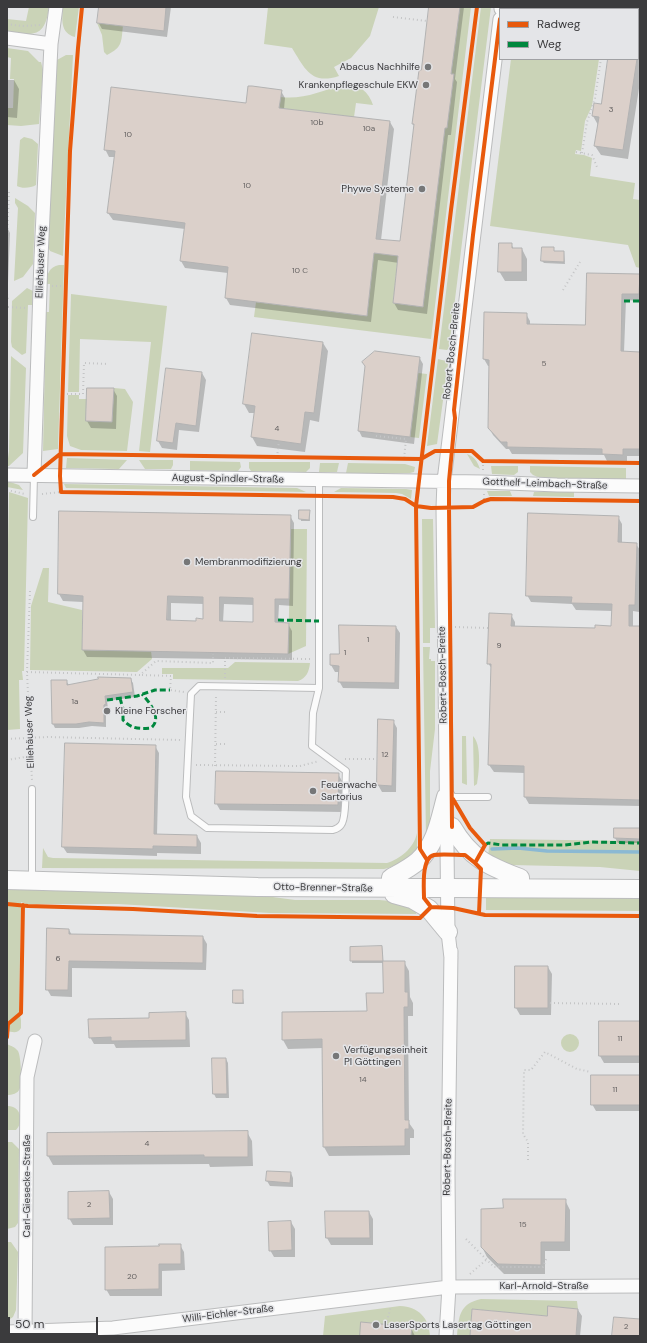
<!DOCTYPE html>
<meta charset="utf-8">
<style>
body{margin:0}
#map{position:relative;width:647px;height:1343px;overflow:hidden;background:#e5e6e7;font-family:"DM Sans",sans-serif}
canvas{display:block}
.frame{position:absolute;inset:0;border:8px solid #3b3b3d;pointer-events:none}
.legend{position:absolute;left:499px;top:8px;width:140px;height:52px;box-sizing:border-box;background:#e4e5e8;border:1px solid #a0a1a4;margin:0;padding:5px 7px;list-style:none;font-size:12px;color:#3b3b3d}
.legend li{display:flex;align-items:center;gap:8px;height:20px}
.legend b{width:20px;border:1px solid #a0a1a4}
.scale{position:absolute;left:8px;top:1317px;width:90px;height:18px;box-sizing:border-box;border:2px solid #3b3b3d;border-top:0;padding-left:5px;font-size:12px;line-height:14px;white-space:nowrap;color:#3b3b3d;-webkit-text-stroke:3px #e4e5e8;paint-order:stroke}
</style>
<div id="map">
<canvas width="647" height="1343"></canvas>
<div class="frame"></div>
<ul class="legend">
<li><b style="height:5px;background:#e8590c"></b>Radweg</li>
<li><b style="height:5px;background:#00873e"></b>Weg</li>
</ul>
<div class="scale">50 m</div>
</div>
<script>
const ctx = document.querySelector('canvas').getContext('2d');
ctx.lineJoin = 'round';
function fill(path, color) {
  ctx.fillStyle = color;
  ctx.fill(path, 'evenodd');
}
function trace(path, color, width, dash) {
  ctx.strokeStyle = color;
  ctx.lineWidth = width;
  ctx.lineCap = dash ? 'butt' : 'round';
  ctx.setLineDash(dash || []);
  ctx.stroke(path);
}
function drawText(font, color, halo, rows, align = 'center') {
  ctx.font = font + ' "DM Sans",sans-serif';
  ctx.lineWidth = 3;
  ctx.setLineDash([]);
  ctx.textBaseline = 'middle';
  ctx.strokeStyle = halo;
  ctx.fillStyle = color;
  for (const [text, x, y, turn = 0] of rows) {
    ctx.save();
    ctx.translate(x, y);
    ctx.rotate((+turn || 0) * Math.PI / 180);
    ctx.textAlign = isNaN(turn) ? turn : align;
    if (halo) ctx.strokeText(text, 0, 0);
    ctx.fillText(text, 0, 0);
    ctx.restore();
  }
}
const green = new Path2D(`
 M29 7H49C45 38 34 35 7 33V19L26 21Z
 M63 7H79L75 37C60 33 62 19 63 7Z
 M268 7H379L370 36 351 58 334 67 339 76C311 85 305 69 292 48L264 44Z
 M460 7H471L431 339 254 317 256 302 367 316 374 253 398 256 393 303 423 307 445 128H447L454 74H451Z
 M481 7H491L449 348 447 350 439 349Z
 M518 7H607V9H518Z
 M97 23 123 26C121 42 123 47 107 55L104 52 102 35Z
 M7 48 28 51 39 62H41L43 70 39 124 21 126 7 125V108H13L14 79H10L11 58 7 57Z
 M66 55H73L63 256 50 251 47 245 55 76 57 60Z
 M511 59H599L592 106 585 121 581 151 576 150 575 154 584 155 592 158 590 176 635 183 633 199 640 200V268L636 267 628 245 490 226Z
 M343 84C357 83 369 91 373 105L356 103 354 117 279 108 281 97C302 100 323 91 343 84Z
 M24 137 32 139 38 144 36 185C31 188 22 189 17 186L20 140Z
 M15 198 28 206 35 213 33 264 23 277 14 281 18 208 15 203Z
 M59 265H64L58 449 43 451 46 312H49L50 284H46C47 274 49 267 59 265Z
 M27 288 33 291 32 305H28L26 353 22 355 12 347 11 342 12 301Z
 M71 294 167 306 150 452 139 451 151 342 80 339 79 392H68Z
 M11 356 26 368 23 453 9 466H7L9 451Z
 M438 359 446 361 448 364 437 444 427 446Z
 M418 373 427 374 419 438 410 437Z
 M114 388 125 389 133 402 127 451 81 450 70 446 67 436 68 395H79V399H87L86 421 112 422Z
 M467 454C475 457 477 461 480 469L474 466Z
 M67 458 127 460 119 469 66 468Z
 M139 460H173V465L171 469H145Z
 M190 461 240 462 241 467 238 471 190 470Z
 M249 462H310V468L306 472 251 471 249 468Z
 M320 463H339L337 472H319Z
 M348 463 405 464 415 467 414 472 410 473H346Z
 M491 466H518V472L514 475 492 474Z
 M530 466 626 468V480L540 478 533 475 530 472Z
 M7 481 19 485 23 490 7 487Z
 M64 484 297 488 306 492 66 488Z
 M341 488 406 489 412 490 411 499 402 494 396 493 334 492Z
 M487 491H510L512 496H489Z
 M9 492 28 498 24 671H22L23 680H19L20 729 7 730V599Z
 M534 492H574V497L533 496Z
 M422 519H433L435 628H430V643H423Z
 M291 529H307L306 646 288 654Z
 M43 568H49L48 602 82 610V650L151 651 152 659 137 672 30 670 31 606Z
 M423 647H430L429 659H431V661H435V729L430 771V824L426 837Z
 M235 662 310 663C309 671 307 678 298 681L173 679V674H162V668H228Z
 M462 736H466L467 785 462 783Z
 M473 736C482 745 479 772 477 784L474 786Z
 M417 833V848C408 858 398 866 384 869L42 868 43 848 48 857 53 858 387 863C400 859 414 848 417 833Z
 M490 839 640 841V871L600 867 512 865 488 856Z
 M7 885 258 895 295 900H379L391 901 418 910 416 914 270 913 118 904H26L21 902 19 1010 21 1020V1028C18 1034 12 1032 7 1031Z
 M486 896H640V911L486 910Z
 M561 1043a9 9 0 1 1 18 0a9 9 0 1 1-18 0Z
 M7 1044C11 1046 15 1047 18 1051 21 1056 22 1082 20 1088 18 1094 12 1095 7 1095Z
 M7 1106C20 1105 25 1121 16 1130H7Z
 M7 1142H12L19 1149 18 1223 15 1227 7 1229Z
 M7 1242H11L18 1252 16 1310 13 1317 7 1321Z
 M481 1299 577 1301 578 1309 548 1306 547 1316 472 1309 470 1336H457C459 1316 459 1304 481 1299Z
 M400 1306C419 1307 429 1318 430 1336H323L325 1316Z`);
const shadow = new Path2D(`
 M100 7H171L167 37 102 29 98 22Z
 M430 7H464L455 79 457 82 451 135H448L427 314 398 310 394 303 399 263 378 260 371 322 230 305 226 298 228 273 185 268 181 261 185 229 113 220 108 213 115 157H109L105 149 247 104 281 91 285 98 284 109 390 122 394 129 381 240 401 242 415 127 413 124 420 71H422Z
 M618 7H640V82L628 159 601 155 595 146 598 125 593 116 602 105 609 59H638V9H617Z
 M7 80H14L19 89 17 118 7 117Z
 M7 227 10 233 8 283H7Z
 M511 244 514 249H522L527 259V281H505L499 271Z
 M553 248 554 252H564L565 264 544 263 542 261Z
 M639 275 640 301 626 300 624 352 640 353V456H627V462L607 461 604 455 512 454 509 449H506L493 435 489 427 490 366H488L484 359 526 314 530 321V325L586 326Z
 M323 343 328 351 319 422 310 420 305 452 257 446 252 437 255 413H249L244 404Z
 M419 357 423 364 414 444 362 437 359 431Z
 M202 373 206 380 199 432 179 430 177 450 162 448 158 441Z
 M113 389 117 396 116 429 91 428 87 421Z
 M300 511H309L310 521H301Z
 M60 512 290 516 294 523 293 606 279 605 278 623 288 624 292 631V660L87 657 83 650V602L63 601 59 594ZM171 603 204 604V620L197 622 171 621ZM224 604 254 605V623L223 622Z
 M618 517 622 524V543L636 544 640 550 639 612 633 611V627H640V806L529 804 525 797V773L494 772 489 765 492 669 488 663 511 615 515 622V627L596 629 612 627 613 611 576 610 572 604 531 602 527 595Z
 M396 627 400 633 399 689 343 688 339 681V672H335L331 665V655H340Z
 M130 679 133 683 135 697 107 701 108 709H106V727L92 726 79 728H55L53 724 66 681 69 685Z
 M393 721 397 728 396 792H382L378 785Z
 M155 746 159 753 157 835 197 836 201 843V854L157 853V856L67 853 63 847Z
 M338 774 342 781V812L220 810 216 803Z
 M615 829H640V843H618L615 838Z
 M69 930 72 935 203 937 207 944 206 970 72 968V997L51 996 47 989Z
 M382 947 383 962H404L409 971 410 997 413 1003V1016H408L409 1123 414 1130V1138H410V1155L329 1156 324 1147 323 1048 288 1049 283 1040 368 1012 384 994V963H352L351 948Z
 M548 967 552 974 551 1015H520L516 1008Z
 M242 991 244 1004H235L234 1002Z
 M185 1013 189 1020 190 1047 116 1048 114 1044H94L90 1037 150 1019Z
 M640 1022V1063H604L600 1056Z
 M226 1059 228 1063 229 1098H216L214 1094Z
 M640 1076V1111H596L592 1104Z
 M247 1132 252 1141 253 1166 210 1167 209 1164 53 1165 48 1156Z
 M291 1173 293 1178V1187L270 1186 267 1181Z
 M109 1192 113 1199V1225H73L69 1218Z
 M565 1200 570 1210V1251H545V1274H504L487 1257 482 1247 504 1209Z
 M369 1212 373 1219V1245H331L327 1238Z
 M291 1222 295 1229V1257H274L270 1250Z
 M180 1245 184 1252 185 1270 162 1271V1296H110L106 1289Z
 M578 1310 582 1316 580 1336H471Z
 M411 1328 415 1336H361Z`);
const stream = new Path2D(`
 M492 849 518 848 547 851 640 852`);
const building = new Path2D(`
 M99 7H166L164 31 97 23Z
 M429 7H460L451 74H454L447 128H445L423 307 393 303 398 256 374 253 367 316 225 298 228 267 180 261 185 223 107 213 115 151 104 150 111 87 246 103 248 86H252L282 90 279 108 390 121 376 239 400 241 414 124H412L419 70H421Z
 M608 59H637L623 150 594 146 599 117 592 116 594 103 601 104Z
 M499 243H512V248H522V272H498Z
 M542 247H554V251H564V262L541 261Z
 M587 273 640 274 639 294H622L621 351 640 352V449H623V455L602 454V449L507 447V442H501L488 428 489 360 483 359 484 312 527 313V324L585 325Z
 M252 333 323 342 314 413 305 412 301 444 251 437 255 406 243 404Z
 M375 351 420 357 410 437 358 431 365 366 362 362Z
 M166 368 202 372 196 426 176 423 173 443 157 441Z
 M87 388H114L112 422 86 421Z
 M299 510H310L309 520 299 519Z
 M59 511 291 515 289 599H275V622L289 623 288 654 82 650 83 596 58 594ZM168 596 203 597V619L196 618V621L167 620ZM220 597 253 598V622L220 621Z
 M528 513 619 516 618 542 637 543 635 605H629V626H640V800L524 797V766L488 765 491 664H487L489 613 512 614 511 626 595 628V625L611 626 612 604 571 603 572 597 526 596Z
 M339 625 396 626 395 683 338 682 339 666 330 665V654H339Z
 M98 677 131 678 133 692 105 696 106 704 104 705V723L89 722 76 724H52L51 680H67V685L98 679Z
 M378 719 394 720 392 786 377 785Z
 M65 743 156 745 154 834 197 835V847L153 846V849L62 847Z
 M216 771 339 773 338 805 215 804Z
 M614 828H640V839L614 838Z
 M47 928 69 929V934L203 936V963L69 961 68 990H46Z
 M382 946 383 961H350V947Z
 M383 961H405V992H408V1007H404L405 1120H409V1129H405V1146L323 1147 322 1039 282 1040V1012L367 1011 366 993H383Z
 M515 966H548V1008H515Z
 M233 990H243V1003H233Z
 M186 1012V1040L111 1041V1037L89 1038 88 1019 149 1018V1013Z
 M599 1021H640V1056H599Z
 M212 1058H226L227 1094H213Z
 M591 1075H640V1105H591Z
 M248 1131V1157H204V1155L47 1156V1133Z
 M267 1171 291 1172 290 1183 266 1181Z
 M109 1191 110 1218 68 1219V1192Z
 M503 1199H566L565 1242H541V1265L498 1264 481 1247V1209L503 1208Z
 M325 1211H369L370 1238H326Z
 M291 1221 292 1250 269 1251 268 1222Z
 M159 1244H181V1264H159V1289L105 1290V1247L159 1246Z
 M548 1306 578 1309 576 1336H470L472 1309 547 1316Z
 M614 1317 640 1319V1336H612Z
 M361 1322 412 1327 411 1336H360Z`);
const path = new Path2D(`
 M609 9V7
 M393 17 427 21
 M7 24 22 26 41 25
 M576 152 592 155 597 167
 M582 153 587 122 595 98 601 59
 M7 241 9 191
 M52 286H67
 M563 290 580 262
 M7 294 8 299
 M8 307 27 308
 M63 394H83L84 363 108 364
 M376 436 406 439 404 459
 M277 457 279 441
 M483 461V470
 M7 490 25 494
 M42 494 61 492
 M484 494V501
 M30 591 27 672 32 781
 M455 627 488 628
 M27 672 140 675 156 661 213 663V654
 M142 675 171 676 170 690 184 692
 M225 678V658L311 659
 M216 712H228
 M7 739 47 737 181 740
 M216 744H227
 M345 759H377
 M7 760 31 756
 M196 765 300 766 319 761
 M215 766 216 695
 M550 1003 621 1004
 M528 1160V1142L523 1134 524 1070H531L545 1052 577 1069 591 1072
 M466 1239 494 1267H543L547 1257
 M470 1274 486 1260
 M386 1325 391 1306`);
const lane = new Path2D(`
 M33 517 34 475
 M319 688 199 686 191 694 186 797 191 816 207 828 333 830C336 829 339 828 341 825 347 818 345 782 346 771L312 746 313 713 319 688V480
 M32 789V874
 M448 797H488`);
const street = new Path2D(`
 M501 9V7
 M7 38 51 44
 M7 475 483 482 557 485 640 486
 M34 475 41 258 51 44 56 7
 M451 958 448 932 443 508 444 481 500 19
 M7 1332 113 1328 449 1287 640 1286
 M25 1332 27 1077 35 1041
 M446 1336 449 1287 448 1175 451 951`);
const secondary = new Path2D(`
 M452 827C470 858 488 866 520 878
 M391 878C400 873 410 868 418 861 436 845 440 819 446 797
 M7 880 258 887 640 889
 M394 894 412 899 429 909 448 932`);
const quiet = new Path2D(`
 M624 301H640
 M278 620 319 621
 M120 698 123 709V720C132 729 139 729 151 728 163 718 149 702 142 694
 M107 700 137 696 155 690H170
 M485 845 488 843 502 845H565L592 842 640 843`);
const cycleway = new Path2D(`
 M82 7 78 48 70 151 60 476 61 492 393 497 405 499 416 506 431 508 473 507 484 501 491 499 640 501
 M34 475 60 454 421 459 435 451H472L483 461 640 463
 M453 799 470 828 485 845 475 863 481 869 479 913
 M452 827 449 508V481L455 418 454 410 473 235 500 19
 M427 860 420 849 416 506 451 210 477 7
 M7 904 28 906 133 909 257 916 420 918 431 907 453 908 485 915 640 916
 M431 907 424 898C424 888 421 858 434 855 442 854 456 855 465 855L475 863
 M7 1037 8 1024 21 1013 23 905`);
const markers = [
 [428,67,4,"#767778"],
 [426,85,4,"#767778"],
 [422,189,4,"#767778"],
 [187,562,4,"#767778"],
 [107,711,4,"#767778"],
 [313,791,4,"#767778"],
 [336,1056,4,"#767778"],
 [376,1325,4,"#767778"]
];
const numberNames = [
 ["3",611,110],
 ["10b",317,123],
 ["10a",369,129],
 ["10",128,135],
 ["10",247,186],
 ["10 C",300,271],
 ["5",544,364],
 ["4",277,429],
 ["1",368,640],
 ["9",499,646],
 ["1",345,653],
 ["1a",75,702],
 ["12",385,755],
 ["6",58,959],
 ["11",620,1039],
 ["14",363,1080],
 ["11",615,1090],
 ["4",147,1144],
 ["2",89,1205],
 ["15",523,1225],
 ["20",132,1277],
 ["2",626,1327]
];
const poiNames = [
 ["Abacus Nachhilfe",420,67,"right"],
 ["Krankenpflegeschule EKW",418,85,"right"],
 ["Phywe Systeme",414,189,"right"],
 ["Membranmodifizierung",195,562],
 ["Kleine Forscher",115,711],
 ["Feuerwache",321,785],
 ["Sartorius",321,797],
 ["Verfügungseinheit",344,1050],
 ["PI Göttingen",344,1062],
 ["LaserSports Lasertag Göttingen",384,1325]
];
const streetNames = [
 ["Elliehäuser Weg",41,262,-88],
 ["Robert-Bosch-Breite",452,351,-84],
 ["August-Spindler-Straße",228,479,1],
 ["Gotthelf-Leimbach-Straße",545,484,2],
 ["Robert-Bosch-Breite",443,675,-91],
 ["Elliehäuser Weg",30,732,-92],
 ["Otto-Brenner-Straße",323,888,1],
 ["Robert-Bosch-Breite",448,1147,-89],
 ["Carl-Giesecke-Straße",27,1186,-90],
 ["Karl-Arnold-Straße",544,1286],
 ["Willi-Eichler-Straße",228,1314,-7]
];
fill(green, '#cad3b7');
fill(shadow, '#0003');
trace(stream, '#8bb9d3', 3.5);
fill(building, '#dbd0ca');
trace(building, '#b2b2b2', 1);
trace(lane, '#bbbcbd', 8);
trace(street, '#bbbcbd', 15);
trace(secondary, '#bbbcbd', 20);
trace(path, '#c4c5c6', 2, [1, 3]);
trace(lane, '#fbfbfb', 6);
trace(street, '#fbfbfb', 13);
trace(secondary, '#fbfbfb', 18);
trace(quiet, '#00873e', 3, [6, 3]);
trace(cycleway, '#e8590c', 4);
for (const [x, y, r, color] of markers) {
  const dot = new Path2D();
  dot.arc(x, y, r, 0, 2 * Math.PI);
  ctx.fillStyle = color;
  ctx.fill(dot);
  trace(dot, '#e4e5e8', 1.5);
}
drawText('8px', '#636060', null, numberNames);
drawText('10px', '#3b3b3d', '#e4e5e8', poiNames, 'left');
drawText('10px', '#3b3b3d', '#e4e5e8', streetNames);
</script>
